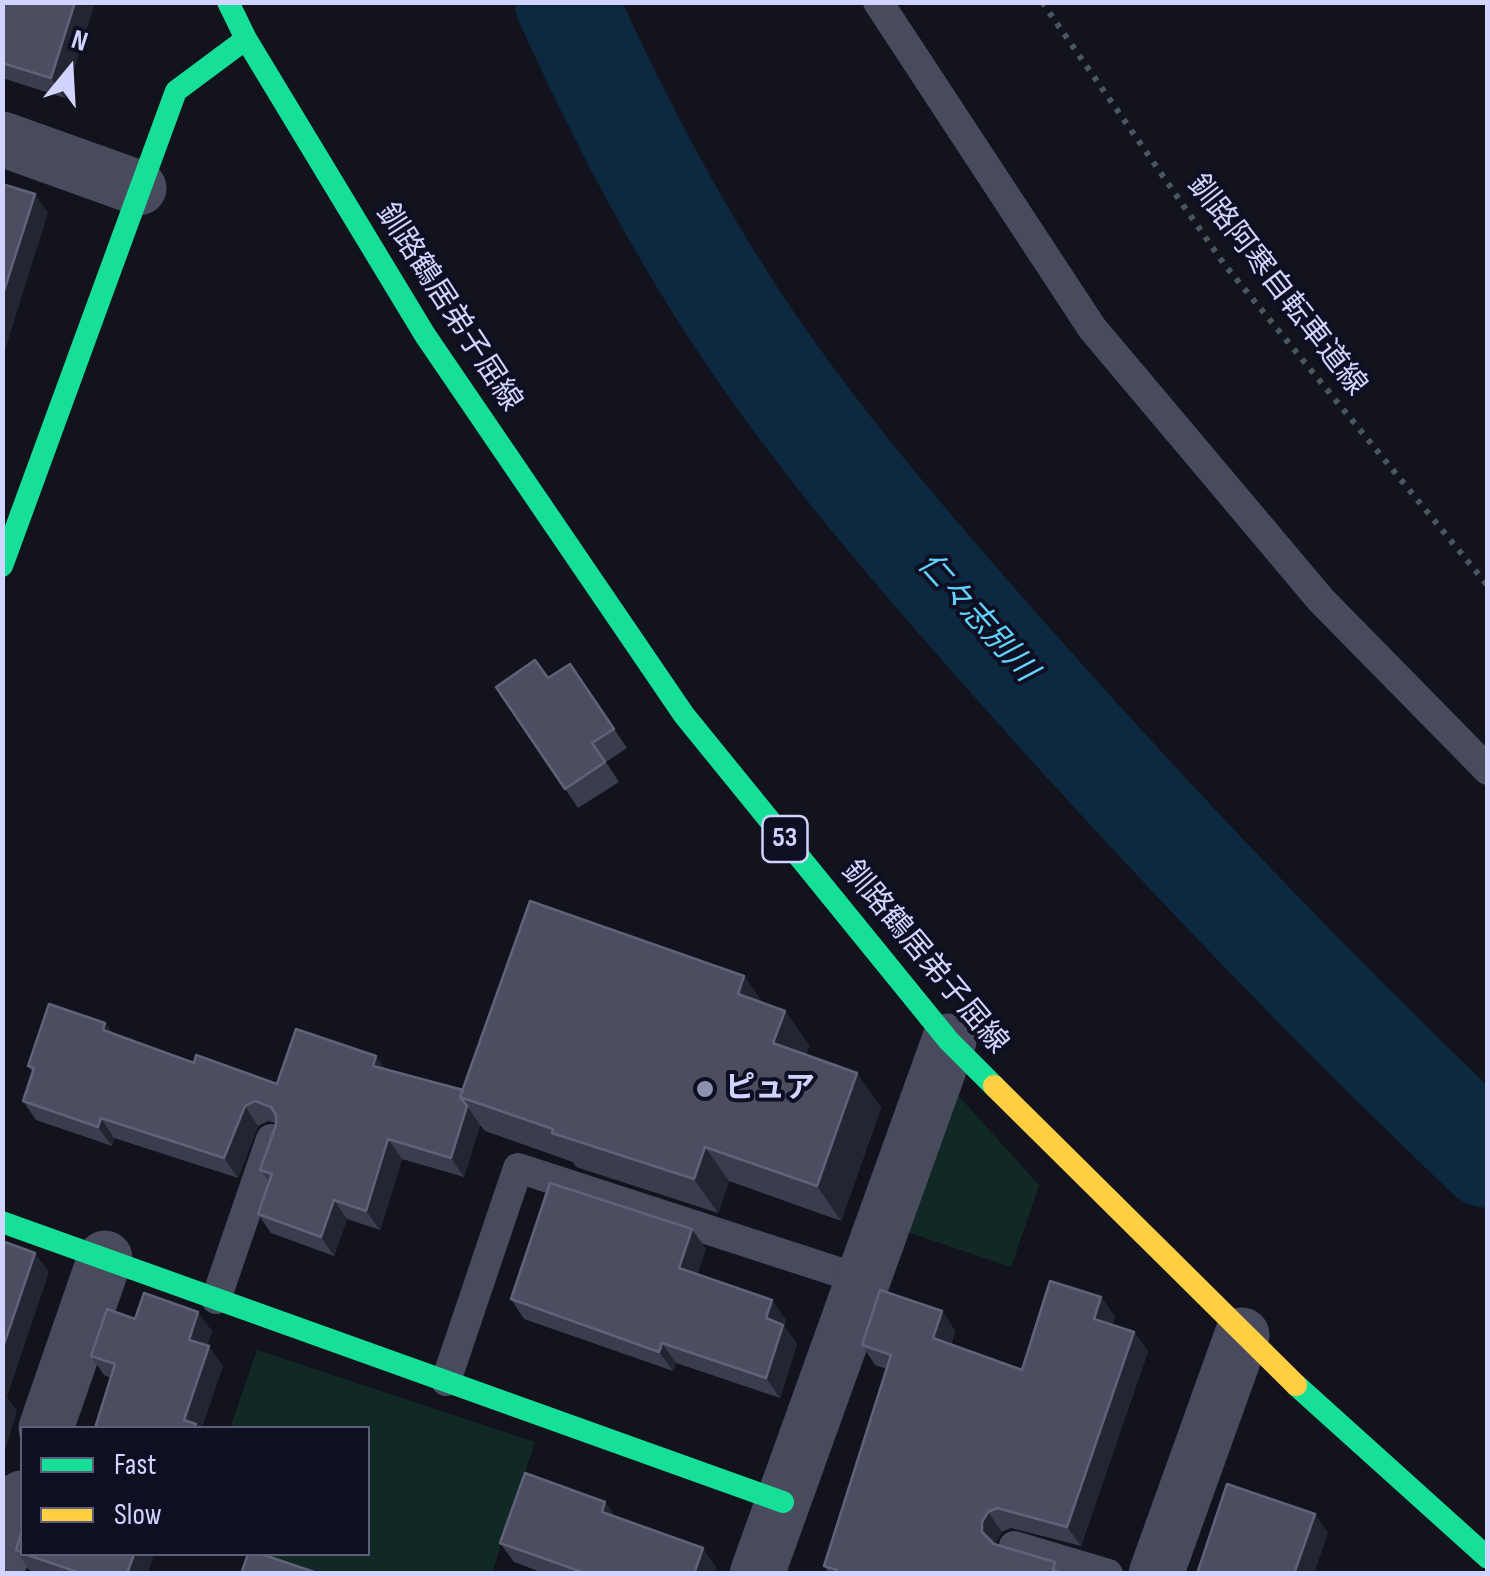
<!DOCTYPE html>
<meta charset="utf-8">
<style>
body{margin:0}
#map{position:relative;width:1490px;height:1576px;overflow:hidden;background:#12131d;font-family:"Sofia Sans Condensed",sans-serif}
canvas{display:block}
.frame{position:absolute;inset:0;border:5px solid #d0d4fe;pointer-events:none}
.legend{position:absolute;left:20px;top:1426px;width:350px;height:130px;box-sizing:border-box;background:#0e0f22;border:2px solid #5c5e7a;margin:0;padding:12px 18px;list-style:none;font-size:30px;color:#d0d4fe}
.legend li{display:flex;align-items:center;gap:20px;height:50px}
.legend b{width:50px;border:2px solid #5c5e7a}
.north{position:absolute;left:20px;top:20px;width:100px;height:100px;-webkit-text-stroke:8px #0e0f22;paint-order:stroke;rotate:18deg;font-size:28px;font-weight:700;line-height:40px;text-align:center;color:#d0d4fe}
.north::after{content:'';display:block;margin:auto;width:35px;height:45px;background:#d0d4fe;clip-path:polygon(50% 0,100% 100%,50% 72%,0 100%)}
</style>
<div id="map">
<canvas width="1490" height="1576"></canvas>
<div class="frame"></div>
<ul class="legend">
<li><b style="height:12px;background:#16e098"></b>Fast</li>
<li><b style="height:12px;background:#ffcf43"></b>Slow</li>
</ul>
<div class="north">N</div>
</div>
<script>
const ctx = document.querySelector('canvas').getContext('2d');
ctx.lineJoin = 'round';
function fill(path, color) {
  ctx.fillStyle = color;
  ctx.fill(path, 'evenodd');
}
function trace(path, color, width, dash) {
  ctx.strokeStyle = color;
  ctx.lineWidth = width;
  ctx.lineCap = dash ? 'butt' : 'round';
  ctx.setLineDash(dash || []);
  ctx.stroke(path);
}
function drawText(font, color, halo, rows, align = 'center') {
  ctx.font = font + ' "Sofia Sans Condensed","Noto Sans JP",sans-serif';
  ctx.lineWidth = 8;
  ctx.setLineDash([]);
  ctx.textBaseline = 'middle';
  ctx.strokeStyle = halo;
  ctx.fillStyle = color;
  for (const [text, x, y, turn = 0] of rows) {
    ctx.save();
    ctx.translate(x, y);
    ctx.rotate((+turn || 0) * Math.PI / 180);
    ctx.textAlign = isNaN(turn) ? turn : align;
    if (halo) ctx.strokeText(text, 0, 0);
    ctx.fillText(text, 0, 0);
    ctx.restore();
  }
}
const green = new Path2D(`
 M955 1092 1039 1185 1011 1267 907 1232Z
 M257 1350 535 1442 492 1573 309 1574 249 1554H368V1428H230Z`);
const river = new Path2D(`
 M566 2C614 108 667 211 730 308 813 436 916 554 1017 668 1167 837 1324 1001 1488 1157`);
const path = new Path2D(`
 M1042 2 1224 264 1488 586`);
const lane = new Path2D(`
 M878 2 1092 328 1321 600 1488 770
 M216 1299 271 1139
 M446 1381 518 1168 863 1280
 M1014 1546 1108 1574`);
const street = new Path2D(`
 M2 139 139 188
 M46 1428 105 1258
 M2 1556 22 1498
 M757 1574 949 1041
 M1156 1574 1242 1335`);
const fast = new Path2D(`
 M228 2 246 39 425 335 684 715 949 1041 994 1086
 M2 566 176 91 246 39
 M2 1222 783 1502
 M1296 1385 1488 1558`);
const slow = new Path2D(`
 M994 1086 1296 1385`);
const wall = new Path2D(`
 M2 2H95L65 98 2 78Z
 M570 664 627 748 606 762 619 782 578 808 496 687 548 678Z
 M744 976 762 1002 785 1011 809 1045 806 1055 857 1073 881 1108 841 1221 729 1181 718 1213 576 1167 573 1162 485 1131 480 1125 464 1177 402 1159 380 1230 347 1219 334 1256 271 1233 258 1214 269 1182 260 1170 276 1123 268 1121 258 1126 238 1178 114 1138 112 1146 36 1120 23 1101 33 1073 28 1066 105 1023 113 1034 194 1063 277 1084 386 1069 463 1090Z
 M706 1249 697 1274 786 1320 784 1326 797 1344 780 1398 676 1363 673 1371 524 1319 511 1299Z
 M1101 1297 1115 1317 1112 1325 1134 1332 1148 1351 1081 1546 1011 1528 1002 1532 996 1542V1545L1065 1574H829L824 1566 886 1369 875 1365 862 1345 942 1311 955 1331 951 1345 1022 1370Z
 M135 1319 212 1331 207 1346 223 1366 111 1378 104 1375 91 1356Z
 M615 1516 716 1567 714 1574H546L514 1562 500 1543Z
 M22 1530V1554H154L147 1574H40L29 1570 16 1550Z`);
const shadedWall = new Path2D(`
 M75 2H95L65 98 51 78Z
 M35 194 48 213 5 350 2 347V297Z
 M744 976 768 1011 738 994Z
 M785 1011 809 1045 798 1078 773 1043Z
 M105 1023 119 1042 103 1030Z
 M376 1056 390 1075 373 1066Z
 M857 1073 881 1108 841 1221 817 1186Z
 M245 1106 258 1126 238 1178 224 1158Z
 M467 1106 480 1125 464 1177 451 1158Z
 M101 1118 114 1138 112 1146 98 1127Z
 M388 1139 402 1159 380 1230 366 1211Z
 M705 1147 729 1181 718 1213 694 1179Z
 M334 1200 347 1219 334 1256 321 1237Z
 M692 1229 706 1249 693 1287 679 1268Z
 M35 1253 49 1272 7 1397 17 1411 2 1460V1350Z
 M1101 1297 1115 1317 1108 1338 1094 1319Z
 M772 1300 786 1320 784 1326 797 1344 780 1398 766 1378V1318Z
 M942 1311 955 1331 946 1358 933 1338Z
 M198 1312 212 1331 203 1359 189 1340Z
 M1134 1332 1148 1351 1081 1546 1067 1527Z
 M662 1343 676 1363 673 1371 659 1352Z
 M209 1346 223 1366 202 1428H190L184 1420Z
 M605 1502 619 1521 602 1512Z
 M988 1512 1002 1532 996 1542V1551L982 1532V1522Z
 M1315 1514 1328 1533 1314 1574H1294Z
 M703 1548 716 1567 714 1574H694Z
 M134 1554H154L147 1574H127Z`);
const building = new Path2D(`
 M2 2H75L51 78 2 63Z
 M2 184 35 194 2 297Z
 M535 660 548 678 570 664 614 729 592 743 605 762 565 789 496 687Z
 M530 901 744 976 738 994 785 1011 773 1043 857 1073 817 1186 705 1147 694 1179 552 1133 553 1129 460 1097Z
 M49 1004 105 1023 103 1030 194 1063 196 1055 277 1084 296 1029 376 1056 373 1066 463 1090 460 1097 467 1106 451 1158 388 1139 366 1211 334 1200 321 1237 258 1214 272 1174 260 1170 276 1125V1115L271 1107 255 1101 245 1106 224 1158 101 1118 98 1127 23 1101 34 1068 28 1066Z
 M550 1183 692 1229 679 1268 772 1300 766 1318 783 1325 766 1378 662 1343 659 1352 511 1299Z
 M2 1241 35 1253 2 1350Z
 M1050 1281 1101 1297 1094 1319 1134 1332 1067 1527 997 1508 988 1512 982 1522V1532L994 1544 1055 1562 1053 1570 1065 1574H836L837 1570 824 1566 891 1355 862 1345 880 1290 942 1311 933 1338 1022 1370Z
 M144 1293 198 1312 189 1340 209 1346 184 1420 196 1424 194 1428H95L115 1364 91 1356 107 1309 135 1319Z
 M525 1473 605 1502 602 1512 703 1548 694 1574H588L500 1543Z
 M1227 1484 1315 1514 1294 1574H1197Z
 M22 1530V1553L16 1550Z
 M25 1554H134L127 1574H83Z
 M248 1554H261L320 1574H241Z`);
const markers = [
 [705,1089,10,"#8e90af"]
];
const shields = [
 [785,839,45]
];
const shieldNames = [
 ["53",785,839]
];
const streetNames = [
 ["釧路阿寒自転車道線",1276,286,52],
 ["釧路鶴居弟子屈線",448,308,57],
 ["釧路鶴居弟子屈線",924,958,50]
];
const poiNames = [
 ["ピュア",725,1089]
];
const waterNames = [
 ["仁々志別川",976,618,48]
];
fill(green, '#112925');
trace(river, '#0d2940', 102);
trace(path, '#475860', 6, [5, 8]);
trace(lane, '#484b5e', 30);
trace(street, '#484b5e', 55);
trace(fast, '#16e098', 22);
trace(slow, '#ffcf43', 22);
fill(wall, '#3b3c4d');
fill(shadedWall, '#242532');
fill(building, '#4b4d60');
trace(building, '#606279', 2.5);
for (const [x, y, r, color] of markers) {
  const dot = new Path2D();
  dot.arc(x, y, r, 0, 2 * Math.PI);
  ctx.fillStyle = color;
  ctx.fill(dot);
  trace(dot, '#0e0f22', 4);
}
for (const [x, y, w] of shields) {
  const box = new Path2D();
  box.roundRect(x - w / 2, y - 23, w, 46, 8);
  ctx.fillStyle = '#0e0f22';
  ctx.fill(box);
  trace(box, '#d0d4fe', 2.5);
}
drawText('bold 28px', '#d0d4fe', null, shieldNames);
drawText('30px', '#d0d4fe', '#0e0f22', streetNames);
drawText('bold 30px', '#d0d4fe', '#0e0f22', poiNames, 'left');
drawText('italic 32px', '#61d2fb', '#0e0f22', waterNames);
</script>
